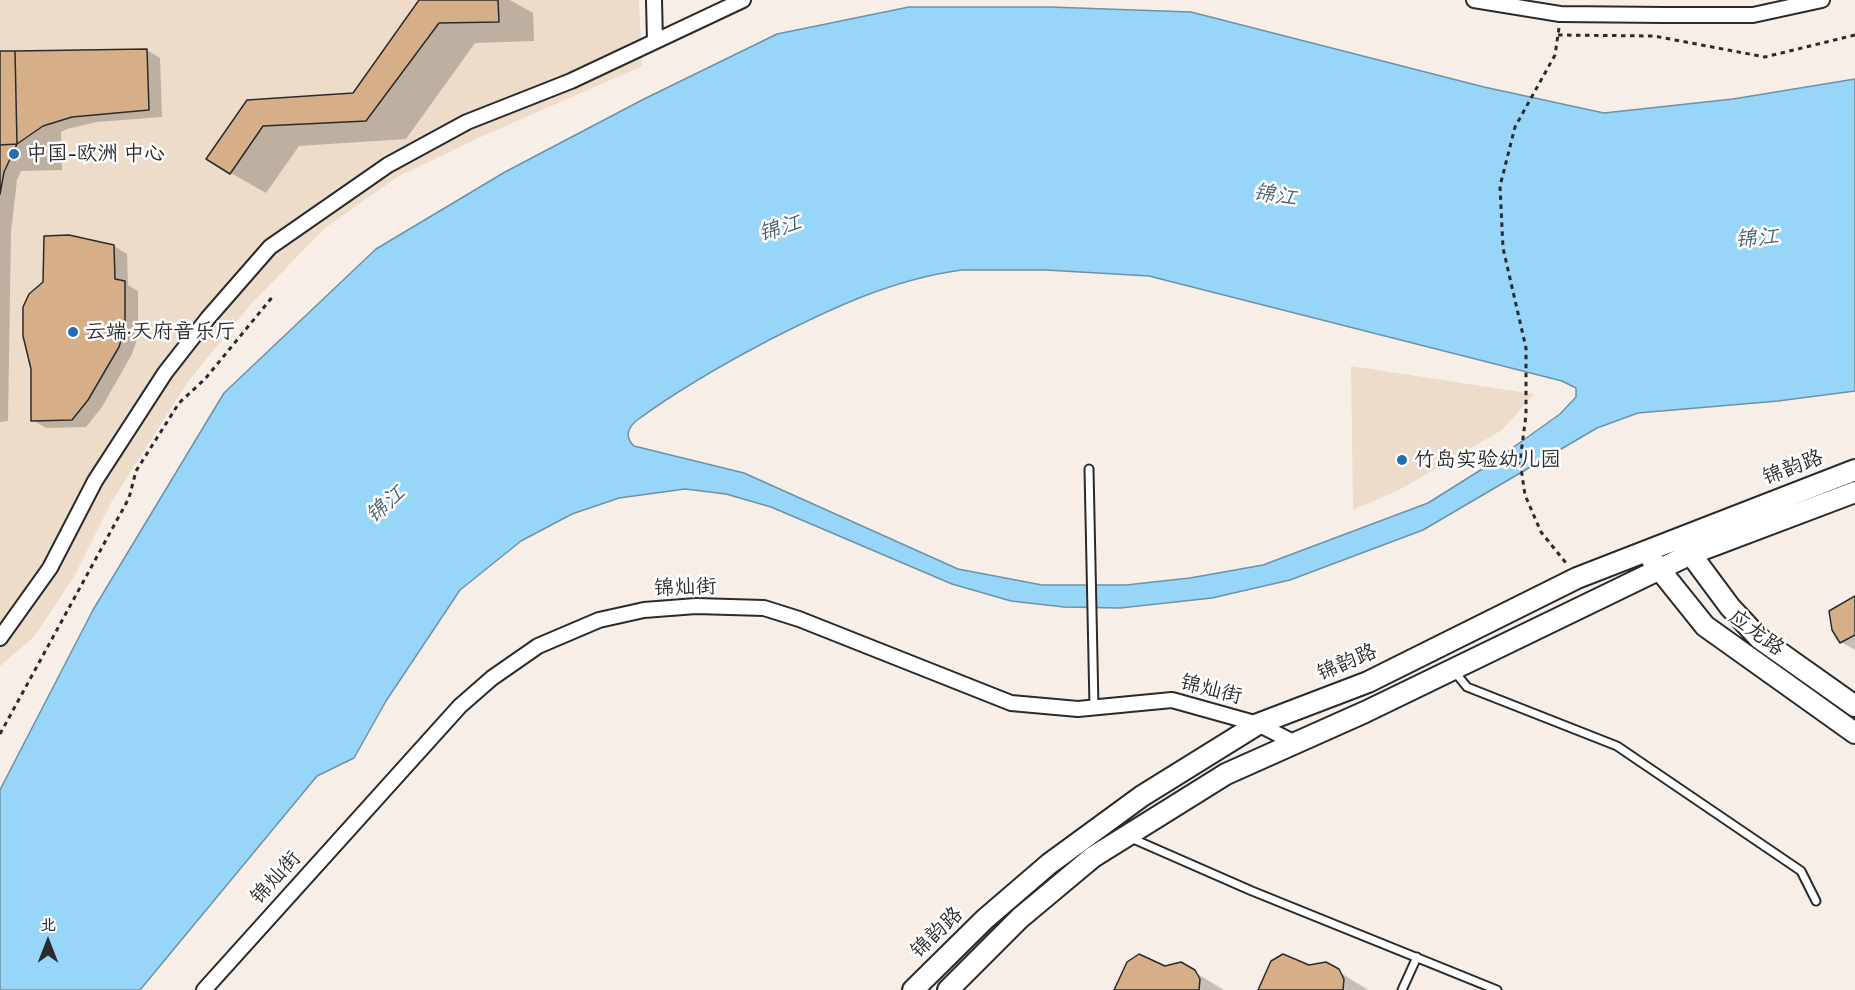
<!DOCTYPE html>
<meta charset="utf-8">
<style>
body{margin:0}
#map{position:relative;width:1855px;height:990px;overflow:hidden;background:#f7efe7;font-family:"Patrick Hand","LXGW WenKai TC",sans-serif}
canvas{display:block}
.north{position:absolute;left:18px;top:912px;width:60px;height:60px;-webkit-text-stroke:4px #fff;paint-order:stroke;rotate:0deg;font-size:16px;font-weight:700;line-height:24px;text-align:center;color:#2b2b2b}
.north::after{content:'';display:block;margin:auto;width:21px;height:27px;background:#2b2b2b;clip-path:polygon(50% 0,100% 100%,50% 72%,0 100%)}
</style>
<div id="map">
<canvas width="1855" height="990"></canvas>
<div class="north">北</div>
</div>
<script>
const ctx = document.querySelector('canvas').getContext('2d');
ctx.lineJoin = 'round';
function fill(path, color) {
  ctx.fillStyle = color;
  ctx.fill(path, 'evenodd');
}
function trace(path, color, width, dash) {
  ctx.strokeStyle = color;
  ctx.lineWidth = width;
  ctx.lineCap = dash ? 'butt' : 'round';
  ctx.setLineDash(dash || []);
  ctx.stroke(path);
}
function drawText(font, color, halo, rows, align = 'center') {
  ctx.font = font + ' "Patrick Hand","LXGW WenKai TC",sans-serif';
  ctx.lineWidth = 5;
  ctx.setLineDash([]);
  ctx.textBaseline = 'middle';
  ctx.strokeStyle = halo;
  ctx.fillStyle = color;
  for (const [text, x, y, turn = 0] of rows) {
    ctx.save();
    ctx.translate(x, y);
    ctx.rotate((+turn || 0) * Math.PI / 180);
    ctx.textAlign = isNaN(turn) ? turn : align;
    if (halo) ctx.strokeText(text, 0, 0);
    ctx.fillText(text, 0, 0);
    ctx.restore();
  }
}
const built = new Path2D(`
 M0 0H639L642 66 483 136 397 177 325 228 251 304 187 383 112 501 75 575 34 637 0 666Z
 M1351 366 1534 394 1502 430 1399 490 1353 510Z`);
const water = new Path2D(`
 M909 7H1050L1191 12 1484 87 1604 113 1733 99 1855 79V391L1778 401 1638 413 1597 428 1423 530 1290 580 1212 598 1120 608 1064 607 1011 601 952 584 771 507 726 494 685 489 619 498 572 514 521 541 460 590 386 701 354 758 317 776 140 990H0V790L93 610 224 393 376 249 505 172 644 99 777 34ZM962 270H1046L1149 276 1562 381 1576 388V397L1560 414 1487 466 1428 503 1263 565 1190 578 1126 585H1042L958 569 744 473 634 446C625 437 627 429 636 421 679 389 725 363 773 338 834 307 894 279 962 270Z`);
const shadow = new Path2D(`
 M423 0H510L533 13 534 41 475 43 406 139 299 146 266 193 231 173 248 101 354 95Z
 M147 50 160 58 162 117 97 122 67 129 61 132 62 170 21 171 17 180 11 232 8 421 0 422V53Z
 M114 246 127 254 128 285 138 291V336L132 354 102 407 86 427 46 428 33 420V369L22 319 30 295Z
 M1855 598V650L1841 642Z
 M1325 963 1368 990H1260L1309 967Z
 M1181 964 1224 990H1116L1165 968Z`);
const building = new Path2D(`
 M419 0H498L499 22 439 23 366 121 263 126 230 174 206 159 247 100 353 93Z
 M147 49 149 110 72 117 43 126 17 144 15 51Z
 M0 51H15L17 144 0 145Z
 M17 144 4 172 0 194V145Z
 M69 235 114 245 115 279 125 281V327L119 347 88 400 72 420 31 421V369L23 336V307L29 294 43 282 44 236Z
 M1855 596V635L1840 643 1832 630 1829 611Z
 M1139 954 1165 966 1181 962 1195 970 1200 979 1199 990H1114L1127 962Z
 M1283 954 1309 965 1326 962 1339 969 1344 979 1343 990H1258L1271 961Z`);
const path = new Path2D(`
 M1559 28 1555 55 1515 127 1500 186 1503 248 1526 348V415L1520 461 1525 495 1541 532 1566 563
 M1558 35 1654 36 1765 57 1855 35
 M0 734 129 498 136 471 179 403 205 379 274 295`);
const lane = new Path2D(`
 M1089 469 1094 707
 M1454 671 1467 687 1617 746 1801 871 1816 901
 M1131 838 1252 891 1497 990
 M1402 990 1417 957`);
const street = new Path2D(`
 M654 0 655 41
 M1474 0 1560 14 1664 15H1753L1822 0
 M0 638 50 568 95 481 165 373 208 318 270 247 388 165 467 122 571 81 743 0
 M204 990 460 706 492 678 538 646 599 620 644 610 696 606 764 608 799 619 1011 703 1078 709 1172 700 1258 724 1295 743`);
const secondary = new Path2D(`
 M1684 545 1730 607 1759 638 1855 706
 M1652 560 1705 626 1855 733
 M913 990 985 919 1049 864 1142 796 1258 724 1368 682 1577 578 1855 470
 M948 990 1020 918 1093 857 1226 774 1365 712 1691 554 1855 492`);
const markers = [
 [14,154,6,"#1f6fb2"],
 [73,332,6,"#1f6fb2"],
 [1402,460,6,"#1f6fb2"]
];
const poiNames = [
 ["中国-欧洲 中心",26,154],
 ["云端·天府音乐厅",85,332],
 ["竹岛实验幼儿园",1414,460]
];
const streetNames = [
 ["锦韵路",1793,468,-21],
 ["锦灿街",685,588,-2],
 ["应龙路",1756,633,36],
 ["锦韵路",1347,663,-23],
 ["锦灿街",1211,690,14],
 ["锦灿街",276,878,-48],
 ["锦韵路",937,933,-44]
];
const waterNames = [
 ["锦江",1275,196,9],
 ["锦江",780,229,-17],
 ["锦江",1757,239,-5],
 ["锦江",386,505,-42]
];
fill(built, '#eddcca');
fill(water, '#97d6f9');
trace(water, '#6c92a7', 1.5);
fill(shadow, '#0003');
fill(building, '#d6ae87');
trace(building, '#2b2b2b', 1.5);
trace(lane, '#2b2b2b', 11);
trace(street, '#2b2b2b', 18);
trace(secondary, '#2b2b2b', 24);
trace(path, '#2b2b2b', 3, [4.5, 4.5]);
trace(lane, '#fff', 7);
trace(street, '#fff', 14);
trace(secondary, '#fff', 20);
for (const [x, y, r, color] of markers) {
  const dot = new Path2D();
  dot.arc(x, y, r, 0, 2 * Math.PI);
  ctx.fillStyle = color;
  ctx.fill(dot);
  trace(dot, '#fff', 2);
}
drawText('21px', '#2b2b2b', '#fff', poiNames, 'left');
drawText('21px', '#2b2b2b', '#fff', streetNames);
drawText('italic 22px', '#4b5e69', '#fff', waterNames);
</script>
